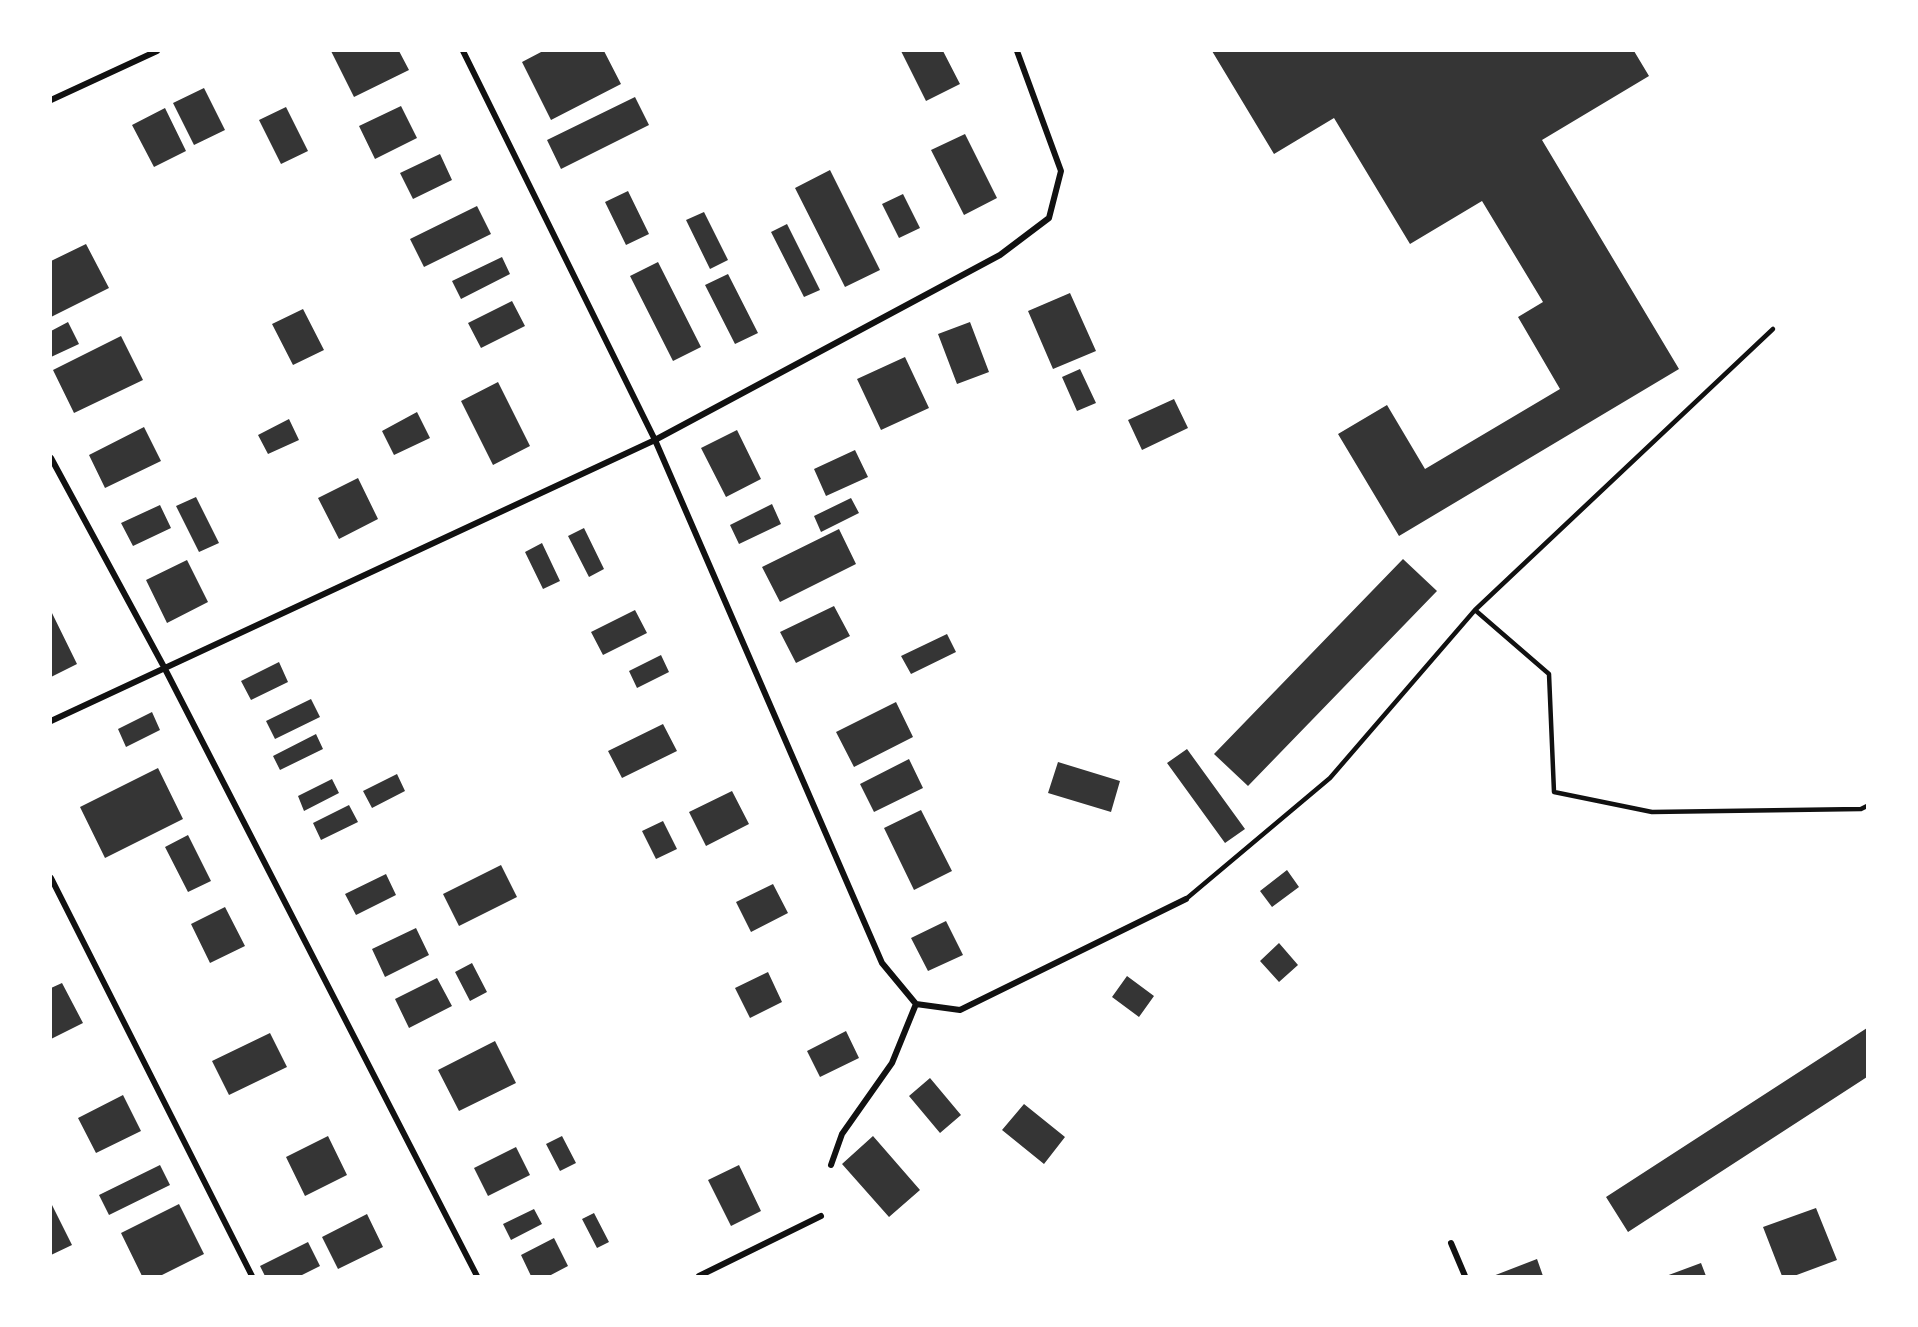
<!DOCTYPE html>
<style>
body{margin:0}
#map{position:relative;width:1918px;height:1327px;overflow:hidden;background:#fff;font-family:"Source Sans 3",sans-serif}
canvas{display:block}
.frame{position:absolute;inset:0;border:52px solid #fff;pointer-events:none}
</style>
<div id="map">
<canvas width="1918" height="1327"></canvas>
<div class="frame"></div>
</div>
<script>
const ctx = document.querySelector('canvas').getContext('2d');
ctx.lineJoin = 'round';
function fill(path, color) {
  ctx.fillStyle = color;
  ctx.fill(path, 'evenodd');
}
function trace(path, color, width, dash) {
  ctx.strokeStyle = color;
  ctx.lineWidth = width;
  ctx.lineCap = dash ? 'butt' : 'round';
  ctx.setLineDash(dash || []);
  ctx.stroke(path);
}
const building = new Path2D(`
 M331 51H399L409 70 354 97Z
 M543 51H604L621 84 551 120 522 62Z
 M901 51H943L960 84 926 101Z
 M1212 51H1634L1649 76 1542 140 1679 369 1399 536 1338 434 1387 405 1425 469 1560 389 1518 317 1543 302 1482 201 1410 244 1334 118 1274 154Z
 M204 88 225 130 194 145 173 103Z
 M635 97 649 125 561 169 547 140Z
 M401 106 417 138 375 159 359 126Z
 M286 107 308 151 281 164 259 120Z
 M165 108 186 151 154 167 132 125Z
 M965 134 997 198 964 215 931 150Z
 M440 154 452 180 413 199 400 173Z
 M830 170 880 270 845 287 795 188Z
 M628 191 649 234 626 245 605 202Z
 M903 194 920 228 899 238 882 204Z
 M477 206 491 234 424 267 410 239Z
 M704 212 728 260 710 269 686 220Z
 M787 224 820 290 804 297 771 232Z
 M86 244 109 288 51 317V261Z
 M502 257 510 274 461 299 452 281Z
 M658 262 701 347 673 361 630 276Z
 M728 274 758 333 735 344 705 285Z
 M1070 293 1096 351 1053 369 1028 311Z
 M512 301 525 326 481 348 468 323Z
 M303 309 324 350 293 365 272 324Z
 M68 322 79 344 51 357V331Z
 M970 322 989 372 957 384 938 334Z
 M121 336 143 380 74 413 53 370Z
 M905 357 929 408 881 430 857 379Z
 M1080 369 1096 403 1077 411 1062 377Z
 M498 382 530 446 493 465 461 401Z
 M1174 399 1188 428 1142 450 1128 420Z
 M417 412 430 438 394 455 382 431Z
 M289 419 299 440 268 454 258 435Z
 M144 427 161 461 105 488 89 455Z
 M737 430 761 479 726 497 701 448Z
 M855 450 868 477 826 496 814 469Z
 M358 478 378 519 339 539 318 498Z
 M196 497 219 543 199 552 176 506Z
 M851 498 859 513 821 532 814 516Z
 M772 504 781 524 739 544 730 525Z
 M160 505 171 528 133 546 121 523Z
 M584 528 604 569 589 577 568 536Z
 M839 529 856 564 780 602 762 567Z
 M542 543 560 581 543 589 525 552Z
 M1403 559 1437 591 1248 786 1214 754Z
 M187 560 208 602 167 623 146 580Z
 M834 606 850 636 796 663 780 632Z
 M635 610 647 633 603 655 591 632Z
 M51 611 77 664 51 677Z
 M947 634 956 652 911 674 901 656Z
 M661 655 669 672 637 688 629 671Z
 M279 662 288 682 251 700 241 681Z
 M311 699 320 717 275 739 266 721Z
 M896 702 913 737 854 767 836 732Z
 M152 712 160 730 126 747 118 729Z
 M663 724 677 751 622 778 608 751Z
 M316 734 323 749 280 770 273 756Z
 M1187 749 1245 829 1225 843 1167 763Z
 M909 759 923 788 874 812 860 784Z
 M1058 762 1120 781 1111 812 1048 793Z
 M158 768 183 819 105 858 80 807Z
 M397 774 405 791 372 808 363 791Z
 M332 779 339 793 304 811 298 796Z
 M732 791 749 824 706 846 689 812Z
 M349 805 358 822 321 840 313 823Z
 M921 810 952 871 914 890 884 828Z
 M663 821 677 849 656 859 642 831Z
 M188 835 211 881 188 892 165 847Z
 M501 865 517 897 459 926 443 894Z
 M1287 870 1299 887 1272 907 1260 891Z
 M386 874 396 895 356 915 345 894Z
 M773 884 788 913 751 932 736 902Z
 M225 907 245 946 210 963 191 924Z
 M946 921 963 955 928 971 911 938Z
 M416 928 429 955 385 977 372 949Z
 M1279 943 1298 965 1279 982 1260 961Z
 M472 963 487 992 470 1001 455 972Z
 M768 972 782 1002 750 1018 735 988Z
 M1127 976 1154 996 1139 1017 1112 997Z
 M437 978 452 1006 409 1028 395 999Z
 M62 983 83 1023 51 1039V988Z
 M1867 1028V1077L1628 1232 1606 1197Z
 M846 1031 859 1058 820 1077 807 1051Z
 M270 1033 287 1067 229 1095 212 1061Z
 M495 1041 516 1083 459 1111 438 1070Z
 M930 1078 961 1115 940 1133 909 1096Z
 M123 1095 141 1131 96 1153 78 1118Z
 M1024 1104 1065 1137 1044 1164 1002 1130Z
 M328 1136 347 1175 305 1196 286 1157Z
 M562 1136 576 1163 560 1171 546 1144Z
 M873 1136 920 1190 889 1217 842 1164Z
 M516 1147 530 1175 488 1196 474 1168Z
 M160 1165 170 1185 109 1215 99 1195Z
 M739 1165 761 1211 731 1226 708 1180Z
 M51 1203 72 1245 51 1255Z
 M179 1204 204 1254 160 1276H142L121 1233Z
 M1816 1208 1837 1260 1794 1276H1782L1763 1227Z
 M534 1209 542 1224 511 1240 503 1224Z
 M594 1213 609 1242 597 1248 582 1219Z
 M367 1214 383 1247 338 1269 322 1237Z
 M554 1238 568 1266 549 1276H531L521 1255Z
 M308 1242 320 1266 300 1276H265L260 1266Z
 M1537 1259 1543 1276H1493Z
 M1701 1263 1706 1276H1666Z`);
const service = new Path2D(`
 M1475 610 1549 674 1554 792 1652 812 1861 809 1867 806
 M1186 899 1330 778 1475 610 1773 329`);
const minor = new Path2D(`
 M463 51 655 440 882 963 916 1004 960 1010 1186 899
 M51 100 157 51
 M51 458 164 667 477 1276
 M51 721 655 440 1000 255 1049 218 1061 171 1017 51
 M51 878 252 1276
 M831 1165 842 1134 892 1063 916 1004
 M1451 1243 1465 1276
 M699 1276 821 1216`);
fill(building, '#353535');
trace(service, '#111', 4.5);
trace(minor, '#111', 6);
</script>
